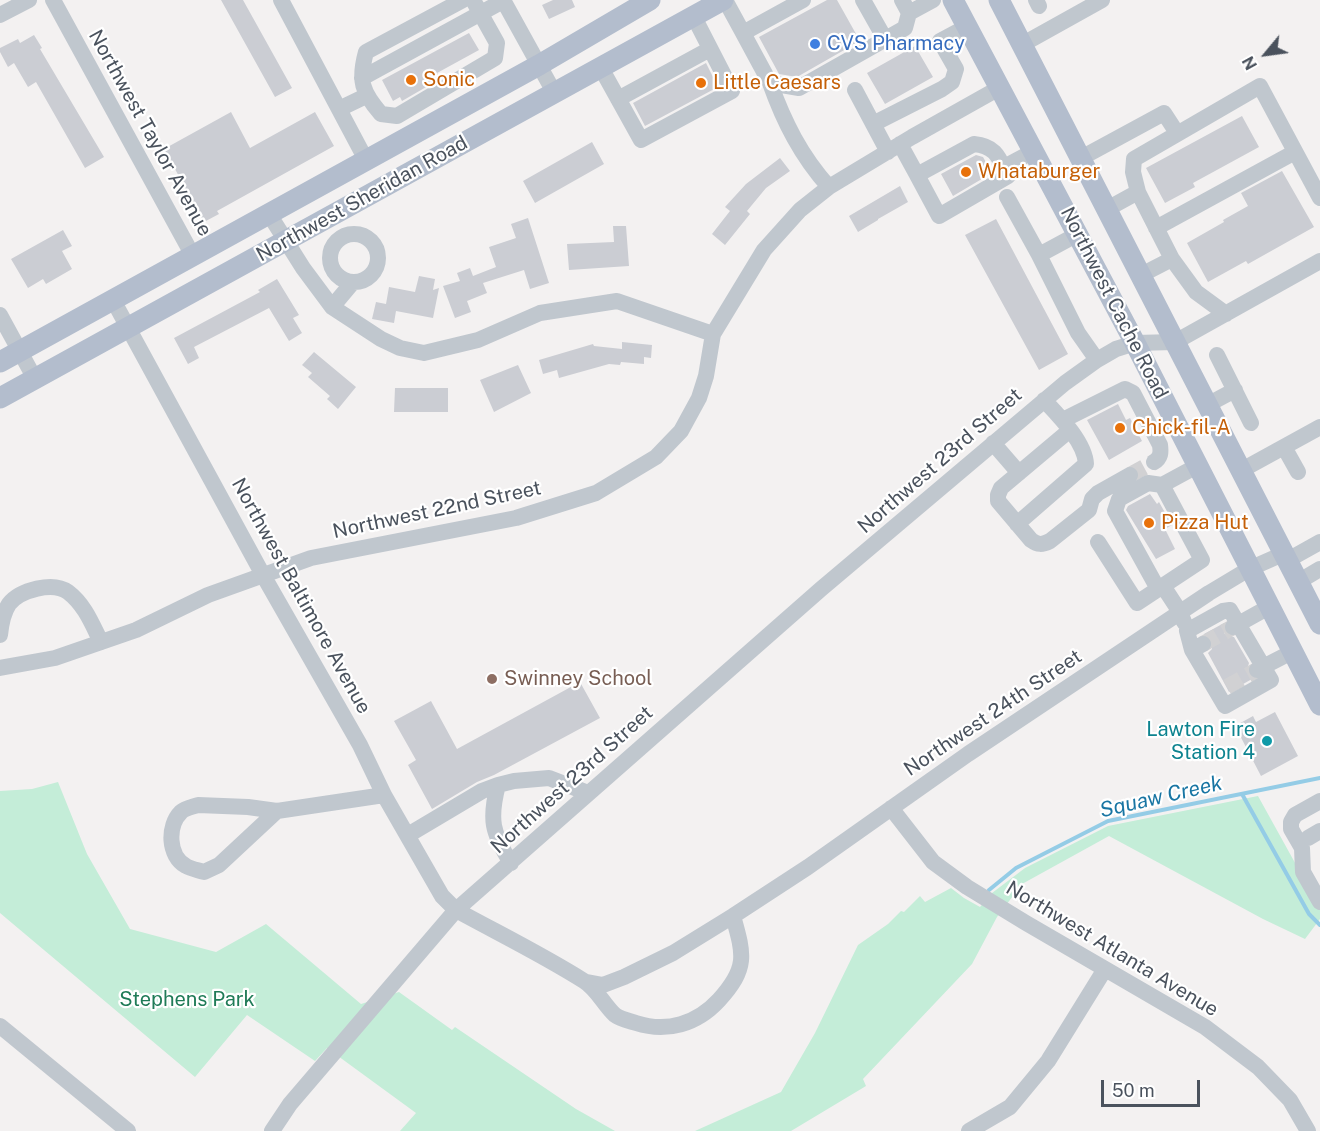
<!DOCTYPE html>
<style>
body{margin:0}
#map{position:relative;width:1320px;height:1131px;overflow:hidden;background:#f3f1f1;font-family:"Public Sans",sans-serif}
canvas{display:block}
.north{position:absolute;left:1236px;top:24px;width:60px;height:60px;-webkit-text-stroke:4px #fff;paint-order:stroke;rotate:241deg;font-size:16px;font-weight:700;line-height:24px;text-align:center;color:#4a525d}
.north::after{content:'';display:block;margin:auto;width:21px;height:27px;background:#4a525d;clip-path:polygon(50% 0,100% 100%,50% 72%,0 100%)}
.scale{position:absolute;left:1101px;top:1080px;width:99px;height:27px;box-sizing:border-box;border:3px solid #4a525d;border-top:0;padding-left:8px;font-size:18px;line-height:21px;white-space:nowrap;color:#4a525d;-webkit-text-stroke:4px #fff;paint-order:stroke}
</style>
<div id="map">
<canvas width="1320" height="1131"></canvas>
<div class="north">N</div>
<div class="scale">50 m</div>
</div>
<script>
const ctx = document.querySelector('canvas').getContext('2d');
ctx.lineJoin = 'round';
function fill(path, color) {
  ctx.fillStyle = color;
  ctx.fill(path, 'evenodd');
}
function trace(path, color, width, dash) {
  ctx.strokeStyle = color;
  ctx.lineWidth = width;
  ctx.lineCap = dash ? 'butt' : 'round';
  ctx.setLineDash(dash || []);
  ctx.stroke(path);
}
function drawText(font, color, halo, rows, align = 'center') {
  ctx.font = font + ' "Public Sans",sans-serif';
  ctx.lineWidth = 4.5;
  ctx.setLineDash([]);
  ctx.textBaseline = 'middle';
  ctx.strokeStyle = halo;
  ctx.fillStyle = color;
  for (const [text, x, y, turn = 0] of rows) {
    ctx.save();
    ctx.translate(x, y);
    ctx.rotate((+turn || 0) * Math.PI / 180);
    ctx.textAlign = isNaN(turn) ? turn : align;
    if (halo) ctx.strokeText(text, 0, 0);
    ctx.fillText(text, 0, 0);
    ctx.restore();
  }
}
const green = new Path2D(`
 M58 782 87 854 130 929 216 952 266 924 361 1004 399 992 452 1030 455 1027 576 1109 615 1131H400L416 1113 327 1048 315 1061 247 1015 195 1077 0 913V791L32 789Z
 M1258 796 1320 908V919L1305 939 1263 919 1109 836 1022 884 997 917 972 964 863 1079 866 1086 791 1131H695L781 1092 815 1033 858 945 888 924 901 911 904 912 920 896 925 902 951 888 964 898 980 907 992 893 1025 868 1108 826Z`);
const stream = new Path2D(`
 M1242 794 1309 914 1320 925
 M989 890 1016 868 1108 821 1320 778`);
const building = new Path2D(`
 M221 0H243L292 88 275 97Z
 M553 0H572L575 7 549 19 542 5Z
 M827 0H837L860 41 797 77 779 74 759 37Z
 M469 33 479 50 437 73 440 79 402 101 400 97 393 101 382 80Z
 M34 35 42 48 40 49 104 157 85 168 36 82 28 87 14 63 8 67 0 52V48L18 39 20 43Z
 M915 46 933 77 885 104 867 73Z
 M706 63 718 87 645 126 633 103Z
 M231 112 250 148 315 112 334 146 217 211 219 214 204 222 164 149Z
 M1242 116 1259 147 1193 183 1195 187 1165 203 1146 168Z
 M592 142 604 164 535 203 523 181Z
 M976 155 983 157 992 173 953 196 941 174Z
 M780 158 790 171 766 188 747 211 750 214 725 245 712 234 730 211 725 207 746 184Z
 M1282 171 1314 227 1248 264 1246 261 1208 282 1187 243 1224 222 1223 220 1248 206 1241 193Z
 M900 186 908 202 878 219V220L858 232 849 216Z
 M528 218 549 283 530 289 524 270 483 283 487 293 467 301 471 312 455 318 443 286 460 281 457 273 470 268 473 276 496 267 489 247 516 238 511 224Z
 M996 219 1068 354 1039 370 965 235Z
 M613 226H626L629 266 569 270 567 244 614 242Z
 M63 230 72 246 62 251 72 269 46 284 43 279 28 288 11 259Z
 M419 276 435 279 433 290 439 288 433 318 396 311 394 323 372 319 376 302 386 304 389 287 415 292Z
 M277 279 299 315 293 318 302 333 289 341 269 308 194 347 199 358 188 364 174 338 260 292 258 290Z
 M622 342 652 345 651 358 644 357V364L621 362 620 365 609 364 559 378 557 370 543 374 539 360 593 344 594 346 622 349Z
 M314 352 356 387 338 409 327 399 330 396 308 377 312 373 302 365Z
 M518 365 531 393 494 412 480 380Z
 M395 388H448V412H394Z
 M1118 404 1126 420 1130 418 1142 441 1109 460 1087 420Z
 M1150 494 1157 504 1159 502 1172 525 1165 529 1175 549 1156 559 1126 510 1128 506Z
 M1224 623V633L1228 636 1234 637 1249 663 1247 670 1252 679 1229 692 1208 653 1212 649V640L1204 634Z
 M580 682 600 718 494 775 477 782 432 809 408 765 416 760 394 721 431 701 457 749Z
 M1275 712 1298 756 1261 776 1235 726 1253 716 1256 722Z`);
const minorTunnel = new Path2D(`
 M1130 475 1154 462
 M1203 644 1233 627
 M1227 687 1257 670`);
const minor = new Path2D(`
 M53 0 193 256
 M281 0 366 160
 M463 0 366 52C358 81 362 92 381 114L397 116 495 58 497 43 473 0
 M503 0 555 94
 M725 0 743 33 803 0
 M863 0 885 39
 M902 0 909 13 933 0
 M1036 0 1039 6
 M0 15 29 0
 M743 33 770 83 799 88 905 28 909 13
 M1023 44 1102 0
 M601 68 641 140 732 91 694 17
 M362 78 503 1
 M770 83C784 122 801 156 829 187
 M855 90 888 152
 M618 99 710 49
 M339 109 366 96
 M873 124 942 89 952 82 956 69 940 41 968 26
 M900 144 917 175
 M974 144C996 146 999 158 1008 176L939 216 917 175Z
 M1081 158 1164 113 1177 133
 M1004 167 1034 151
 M1138 192 1133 172 1134 159 1260 86 1320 198
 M1007 197 1039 255 1078 234
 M1107 209 1138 192 1172 259 1141 275
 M269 214 303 268 332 307 381 339 400 348 424 353 478 340 540 313 617 301 713 334
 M1156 228 1295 152
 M330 258a24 24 0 1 1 48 0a24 24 0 1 1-48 0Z
 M1039 255 1078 333 1097 360
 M1172 259 1196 292 1226 314
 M113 300 263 575 360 745 384 795 442 896 456 910C498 933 543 955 584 981 597 989 604 1005 615 1015 620 1019 630 1021 636 1023 667 1033 697 1024 719 1000 748 968 744 955 733 916
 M332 307 353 282
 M0 315 35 379
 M1217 355 1251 423
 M1207 405 1235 390
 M1063 420 1125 389 1133 393 1160 445C1161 452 1161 458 1154 462
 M1070 430 1001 488 998 495V501L1031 540C1038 545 1042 545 1050 541L1089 510 1092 499 1098 493 1130 475
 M993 443 1019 473
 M1284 447 1298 472
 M1240 471 1320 427
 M1017 524 1086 464C1085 442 1058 415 1044 400
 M1098 542 1137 603 1202 560 1162 485
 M1286 561 1320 542
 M1298 582 1320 569
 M1163 586 1180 612 1184 622
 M1158 589 1115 511 1119 499 1148 483 1162 485 1197 466
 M1233 627 1269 607
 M0 635C1 625 3 613 9 604 20 590 53 581 68 592 85 605 92 624 101 642
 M1192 650 1187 631 1223 611 1230 610 1271 680 1225 706 1192 650 1203 644
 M0 668 55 658 136 630 208 595 311 558 516 518 596 493 656 457 681 431 699 398 706 376 713 334 764 250 800 210 829 187 912 137 1001 87
 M1257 670 1292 652
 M1320 801 1295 815 1291 822V829L1302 848 1303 872 1320 902
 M198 805 248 807 277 811 219 865 204 872C198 870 191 869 186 866 168 856 167 826 181 812 185 808 192 807 198 805Z
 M891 808 933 862 967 887 1026 923 1205 1027 1258 1067 1290 1100 1308 1131
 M277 811 384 795
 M408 835 482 791 498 785
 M1308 838 1320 831
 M511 863C492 833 489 819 498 785L514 781 549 778 588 793
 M587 982 603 985 624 977 673 953 733 916 808 867 968 754 1209 593 1249 569 1283 554
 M0 1026 128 1131
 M272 1131 290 1104 456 910 821 589 1065 383 1097 360 1116 349 1135 343 1175 342 1320 261
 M969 1131 1010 1107 1048 1061 1105 969`);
const major = new Path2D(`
 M953 0 1135 343 1320 705
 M999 0 1320 624
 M0 362 539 65 650 0
 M0 398 723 0`);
const markers = [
 [815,44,6,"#3f7fe0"],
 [411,80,6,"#e8710a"],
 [701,83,6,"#e8710a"],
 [966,172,6,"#e8710a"],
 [1120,428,6,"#e8710a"],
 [1149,523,6,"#e8710a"],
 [492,679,6,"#8d6e63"],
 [1267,741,6,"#0f9aa8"]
];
const shopNames = [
 ["CVS Pharmacy",827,44]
];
const foodNames = [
 ["Sonic",423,80],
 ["Little Caesars",713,83],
 ["Whataburger",978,172],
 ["Chick-fil-A",1132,428],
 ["Pizza Hut",1161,523]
];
const streetNames = [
 ["Northwest Taylor Avenue",150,133,61],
 ["Northwest Sheridan Road",362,199,-29],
 ["Northwest Cache Road",1114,303,63],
 ["Northwest 23rd Street",940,461,-41],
 ["Northwest 22nd Street",437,510,-12],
 ["Northwest Baltimore Avenue",301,596,61],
 ["Northwest 24th Street",993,713,-34],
 ["Northwest 23rd Street",572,780,-42],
 ["Northwest Atlanta Avenue",1112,949,31]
];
const educationNames = [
 ["Swinney School",504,679]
];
const cultureNames = [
 ["Lawton Fire",1255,730],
 ["Station 4",1255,753]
];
const parkNames = [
 ["Stephens Park",187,1000]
];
const waterNames = [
 ["Squaw Creek",1161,797,-13]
];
fill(green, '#c4edd8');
trace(stream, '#94cce6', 4);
fill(building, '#cbcdd3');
trace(minorTunnel, '#d1d1d3', 16, [16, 8]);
trace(minor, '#c0c7ce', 16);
trace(major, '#b3bdcd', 21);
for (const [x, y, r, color] of markers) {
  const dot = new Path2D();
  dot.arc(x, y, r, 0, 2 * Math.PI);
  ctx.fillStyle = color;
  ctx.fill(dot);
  trace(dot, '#fff', 2);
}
drawText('20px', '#366cbe', '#fff', shopNames, 'left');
drawText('20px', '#c56008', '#fff', foodNames, 'left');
drawText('20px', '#4a525d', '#fff', streetNames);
drawText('20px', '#785e54', '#fff', educationNames, 'left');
drawText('20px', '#0d838f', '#fff', cultureNames, 'right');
drawText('20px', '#1f7b57', '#fff', parkNames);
drawText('italic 21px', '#1875a3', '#fff', waterNames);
</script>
